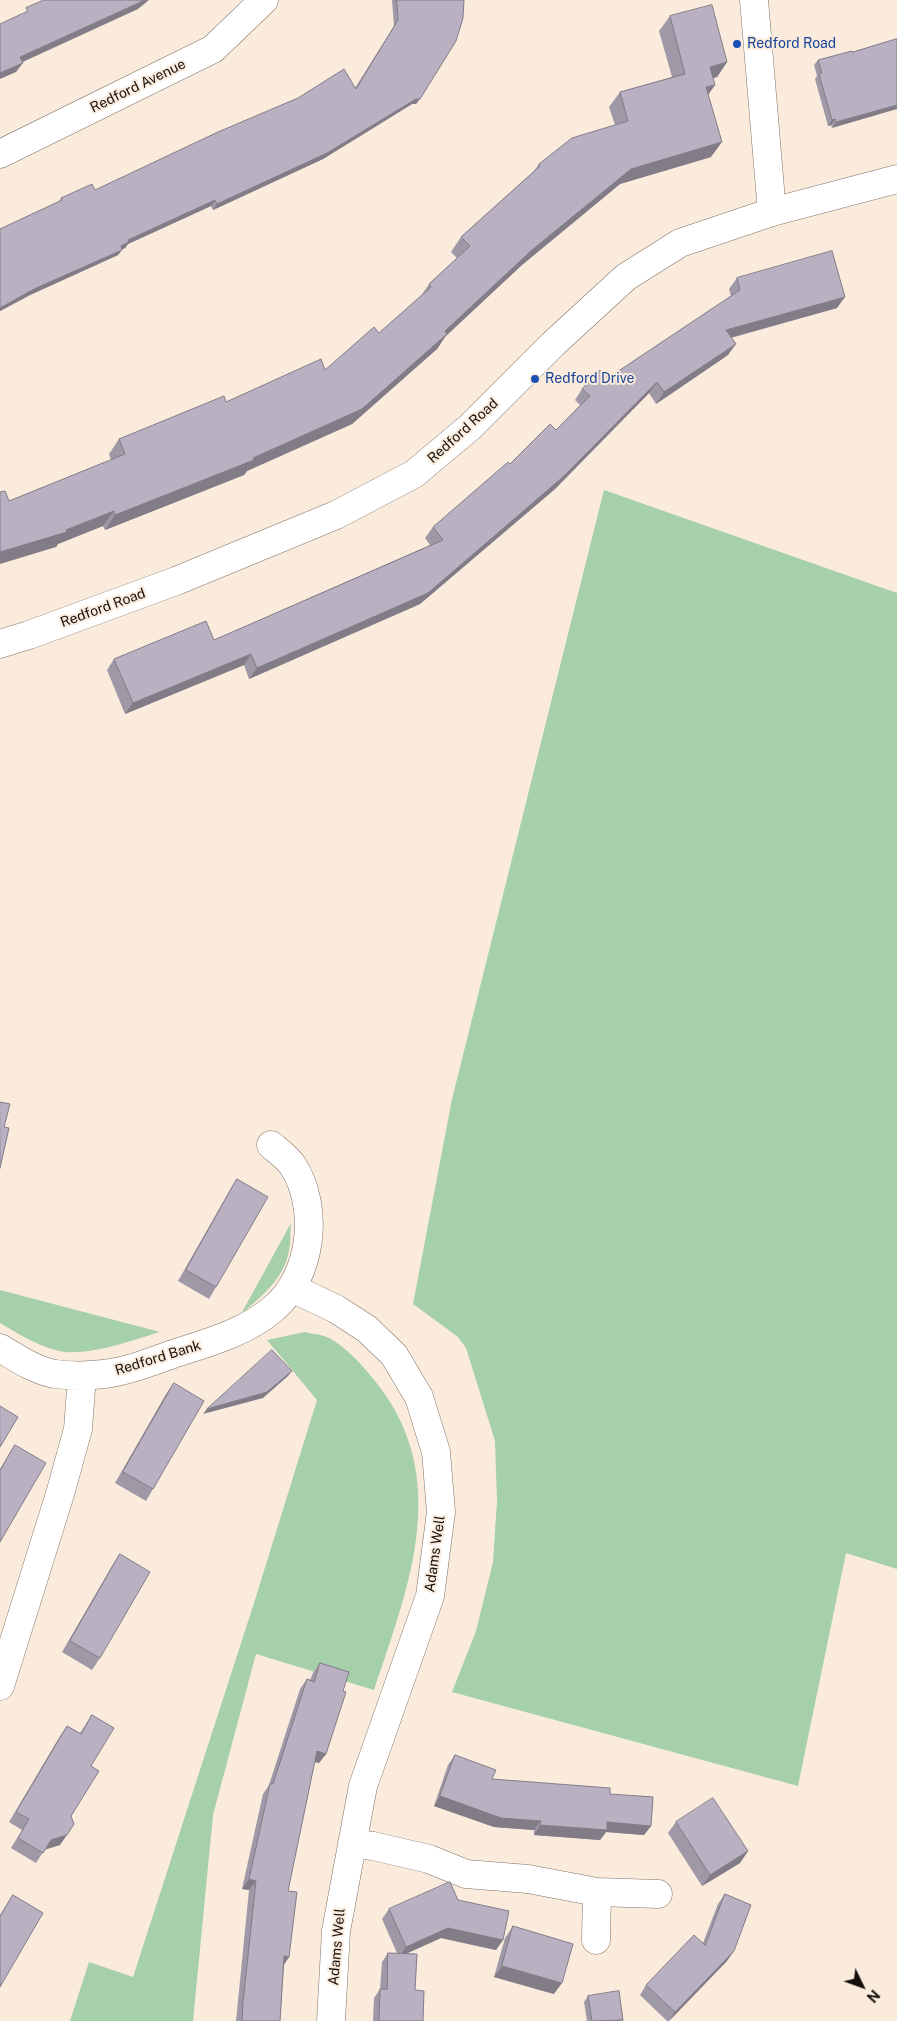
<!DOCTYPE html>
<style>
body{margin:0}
#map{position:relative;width:897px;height:2021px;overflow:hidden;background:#faebdd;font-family:"Public Sans",sans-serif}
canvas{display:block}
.north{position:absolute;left:837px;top:1961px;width:50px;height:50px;-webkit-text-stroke:4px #faebdd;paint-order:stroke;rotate:132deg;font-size:14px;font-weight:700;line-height:20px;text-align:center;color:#15100c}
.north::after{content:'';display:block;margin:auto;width:18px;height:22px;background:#15100c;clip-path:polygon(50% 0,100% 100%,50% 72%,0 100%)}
</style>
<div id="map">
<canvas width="897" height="2021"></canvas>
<div class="north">N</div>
</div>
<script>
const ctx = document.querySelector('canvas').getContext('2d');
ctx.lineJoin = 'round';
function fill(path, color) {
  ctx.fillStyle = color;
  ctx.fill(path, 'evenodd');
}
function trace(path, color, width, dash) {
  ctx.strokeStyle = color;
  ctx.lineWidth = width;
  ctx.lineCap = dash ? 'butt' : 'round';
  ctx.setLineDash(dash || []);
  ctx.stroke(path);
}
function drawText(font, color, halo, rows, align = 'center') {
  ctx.font = font + ' "Public Sans",sans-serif';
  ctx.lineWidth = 4;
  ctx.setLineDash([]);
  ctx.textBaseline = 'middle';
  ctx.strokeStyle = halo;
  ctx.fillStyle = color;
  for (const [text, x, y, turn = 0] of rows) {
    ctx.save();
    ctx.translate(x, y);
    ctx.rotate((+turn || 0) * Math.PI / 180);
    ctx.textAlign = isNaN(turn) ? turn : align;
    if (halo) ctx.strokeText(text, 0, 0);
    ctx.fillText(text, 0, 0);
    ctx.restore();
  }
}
const green = new Path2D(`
 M604 490 897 593V1569L846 1553 798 1786 452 1692 476 1631 493 1562 497 1501 495 1441 466 1348 458 1337 413 1304 452 1099Z
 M291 1223C290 1232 291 1242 289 1250 285 1278 261 1297 241 1314Z
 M0 1290 160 1332C133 1340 87 1357 59 1351 37 1346 19 1334 0 1323Z
 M305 1332C311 1334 318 1334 324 1336 342 1342 363 1366 375 1381 453 1477 409 1586 374 1690L256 1654 213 1815 193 2021H70L89 1962 133 1977 254 1603 317 1400 267 1340Z`);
const minor = new Path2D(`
 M754 0 772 212
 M0 154 213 49 264 0
 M292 1288 336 1309 367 1329 394 1355 419 1397 436 1452 441 1512 430 1596 363 1786 336 1931 331 2021
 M0 1348C17 1358 34 1370 55 1374 70 1376 88 1376 104 1374 128 1371 151 1362 173 1354 207 1343 245 1333 273 1309 312 1277 320 1208 293 1166 288 1158 278 1151 271 1145
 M0 1686 60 1494 78 1429 82 1376
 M352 1844 373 1846 429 1859 466 1874 528 1879 597 1892 658 1894
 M596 1940 597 1892`);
const secondary = new Path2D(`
 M0 644 29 635 176 581 336 515 414 474 470 427 553 344 626 277 680 243 772 212 897 179`);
const wall = new Path2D(`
 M392 0H464L416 104H412L323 159 213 210 211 206 128 244 125 248 122 249 118 255 30 295 0 311V229L59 202 61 198 95 190 355 88 394 26Z
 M670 16 727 62 717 77 713 78 715 85 708 95 711 157 620 184 522 265 447 334 437 349 352 424 247 471 244 475 105 530 103 526 58 544 56 547 9 501 111 460 109 454 119 439 226 402 325 370 379 333 421 296 429 284 457 258 451 252 461 237 534 171 539 164 615 125 609 107 620 92 672 77 659 31Z
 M897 39 832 128 831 125 828 126 815 79 817 76 814 65 818 60 852 52Z
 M737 278 837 308 731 338 728 355 656 404 649 393 555 489 420 604 249 679 244 665 125 714 107 670 114 659 214 640 430 545 425 538 433 527 510 464 556 430 580 405 575 400 582 389 608 378 731 296 729 289Z
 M237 1179 216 1287 209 1299 178 1281 230 1190Z
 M174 1383 153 1489 146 1501 115 1483 166 1394Z
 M15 1445 0 1542V1469Z
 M120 1554 100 1658 92 1670 62 1652 112 1566Z
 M320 1663 343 1691 326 1754 319 1763 314 1762 288 1891 289 1957 284 1965 280 2021H236L249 1890 242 1889 263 1794 269 1785 300 1689 307 1679 310 1680 313 1673Z
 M92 1715 91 1766 60 1845 45 1849 36 1863 11 1848 22 1830 9 1822 60 1736 67 1726 80 1733Z
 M455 1755 492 1779 610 1794 651 1826 644 1835 606 1832 600 1840 534 1835V1830L494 1827 434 1806 448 1765Z
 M676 1822 748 1851 740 1863 702 1886 668 1833Z
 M725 1894 727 1961 669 2021H667L640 1995 646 1985 703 1943 718 1904Z
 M13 1895 0 1987V1915Z
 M458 1900 503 1940 496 1950 441 1938 405 1954 415 1990 423 2021H373L374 1998 380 1989 382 1962 388 1953H397L382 1919 389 1909Z
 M513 1926 554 1994 494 1977 505 1938Z
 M588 1996 623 2020V2021H587L584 2002Z`);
const shadedWall = new Path2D(`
 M145 0H149L138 9 14 66 20 57Z
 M727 62 717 77 700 82 710 67Z
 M23 63 16 72 0 79V73Z
 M715 85 704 100 706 87Z
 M416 99H420L416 104H412L323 159 213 210 217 204Z
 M897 105V109L832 128 836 122Z
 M835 119 831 125 828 126 832 120Z
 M722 142 711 157 620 184 522 265 445 337 447 334 437 349 352 424 247 471 244 475 105 530 115 515 253 458 445 331 532 250 631 169Z
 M215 200 211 206 128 244 125 248 117 252 121 246 128 240Z
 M122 250 118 255 30 295 0 311V308L34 289Z
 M845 297 837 308 718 341 726 330Z
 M736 344 728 355 656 404 664 392Z
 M657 382 649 393 555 489 420 604 249 679 257 668 428 593Z
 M114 511 103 526 58 544 56 547 0 564V552L66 530Z
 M251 654 244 665 125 714 133 703Z
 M292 1371 288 1376 263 1398 203 1414 207 1409Z
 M317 1751 326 1754 319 1763 310 1760Z
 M440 1796 541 1821 534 1830 494 1827 434 1806Z
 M607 1822 651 1826 644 1835 606 1832 600 1840 534 1835 540 1825Z
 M67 1835 60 1845 44 1850 51 1840Z
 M748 1851 740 1863 702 1886 710 1875Z
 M249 1879 256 1881 249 1890 242 1889Z
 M448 1928 503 1940 496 1950 441 1938 399 1957 406 1947Z
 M734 1951 727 1961 669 2021 675 2012Z
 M284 1956 289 1957 282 1967Z
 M502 1966 562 1983 554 1994 494 1977Z`);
const building = new Path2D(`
 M44 0H145L20 57 23 63 0 73V24L28 11 26 8Z
 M397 0H464L463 18 456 41 420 99H416L327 153 217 204 215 200 128 240 129 242 121 246 122 250 34 289 0 308V229L62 200 61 198 92 184 95 190 218 132 298 98 344 69 356 89 398 20Z
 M712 5 727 62 710 67 715 85 706 87 722 142 631 169 532 250 445 331 447 334 362 409 253 458 254 460 115 515 114 511 66 530 67 532 0 552V492L5 491 9 501 125 454 119 439 224 396 226 402 321 359 325 370 374 327 379 333 431 287 429 284 470 246 461 237 540 166 539 164 572 138 628 121 620 92 685 74 670 16Z
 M897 39V105L836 122 835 119 832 120 819 74 822 73 818 60 852 51V52Z
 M832 251 845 297 726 330 736 344 664 392 657 382 563 477 428 593 257 668 251 654 133 703 114 659 206 621 214 640 443 540 433 527 508 462 510 464 550 424 556 430 590 396 582 389 600 370 608 378 740 290 737 278Z
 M0 1102 10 1104 4 1127 9 1128 0 1168Z
 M237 1179 268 1197 216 1287 186 1270Z
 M272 1350 292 1371 267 1392 207 1409Z
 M174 1383 204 1401 153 1489 123 1472Z
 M0 1406 18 1417 0 1447Z
 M15 1445 46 1463 0 1542V1471Z
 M120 1554 150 1572 100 1658 70 1641Z
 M320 1663 349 1672 343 1691 346 1692 326 1754 317 1751 288 1891 297 1892 289 1957 284 1956 280 2021H242L243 2002 256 1881 249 1879 270 1784H273L307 1679 314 1682Z
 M92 1715 114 1728 91 1766 99 1771 71 1816 74 1824 67 1835 51 1840 43 1853 18 1838 29 1819 16 1812 67 1726 81 1734Z
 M455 1755 496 1770 492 1779 610 1788V1794L653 1797 651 1826 607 1822V1830L540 1825 541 1821 501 1818 440 1796Z
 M713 1798 748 1851 710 1875 676 1822Z
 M450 1882 458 1900 509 1911 503 1940 448 1928 406 1947 389 1909Z
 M725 1894 751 1905 734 1951 675 2012 646 1985 694 1935 705 1945Z
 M13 1895 43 1913 0 1987V1917Z
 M513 1926 573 1944 562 1983 502 1966Z
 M388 1953 417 1954 415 1990 424 1991 423 2021H379L380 1989H387Z
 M619 1991 623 2020 592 2021 588 1996Z`);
const markers = [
 [737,44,5,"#1a4fb4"],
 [535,379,5,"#1a4fb4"]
];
const transitNames = [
 ["Redford Road",747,44],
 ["Redford Drive",545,379]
];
const streetNames = [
 ["Redford Avenue",138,86,-26],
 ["Redford Road",463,431,-42],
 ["Redford Road",103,608,-20],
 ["Redford Bank",158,1358,-17],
 ["Adams Well",435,1554,-82],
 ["Adams Well",337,1947,-85]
];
fill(green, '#a5d0aa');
trace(minor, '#817368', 29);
trace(secondary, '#817368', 29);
trace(minor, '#fff', 28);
trace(secondary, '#fff', 28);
fill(wall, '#9f98a6');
fill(shadedWall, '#827c87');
fill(building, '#b9b1c1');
trace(building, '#827c87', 1);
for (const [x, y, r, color] of markers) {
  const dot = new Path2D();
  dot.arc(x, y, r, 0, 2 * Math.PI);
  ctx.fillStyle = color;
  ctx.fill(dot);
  trace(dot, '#faebdd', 2);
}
drawText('14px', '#164399', '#faebdd', transitNames, 'left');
drawText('14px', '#15100c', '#faebdd', streetNames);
</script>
